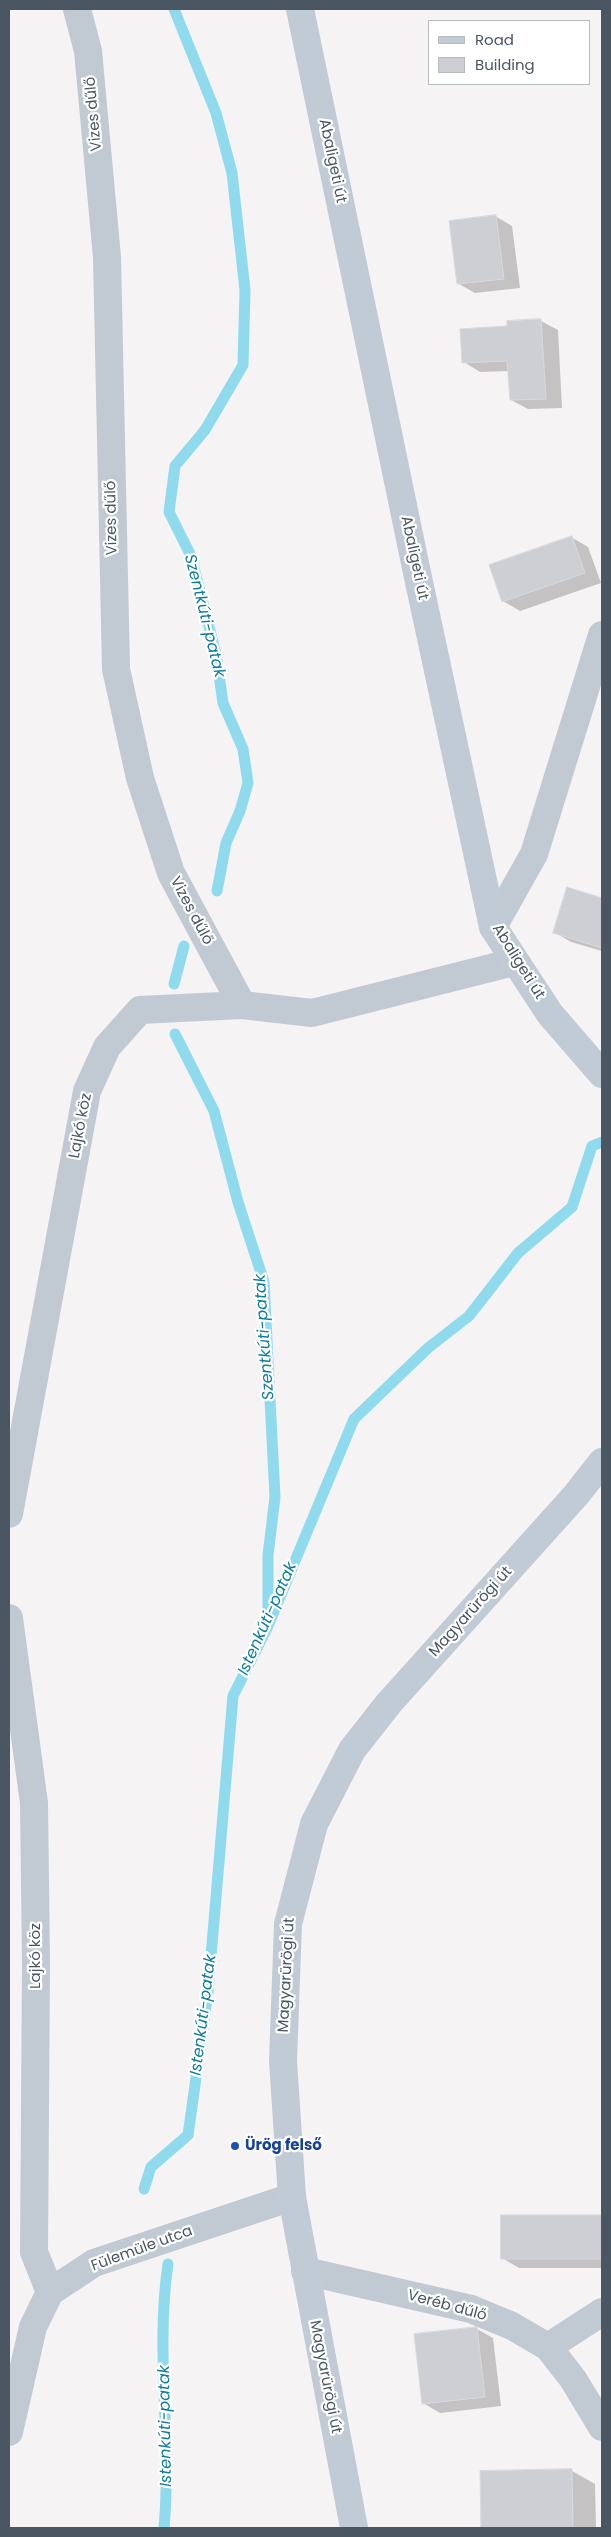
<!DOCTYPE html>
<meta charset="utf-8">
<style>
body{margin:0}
#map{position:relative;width:611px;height:2537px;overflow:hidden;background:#f5f3f3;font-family:Poppins,sans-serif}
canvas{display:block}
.frame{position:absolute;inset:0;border:10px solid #4a5661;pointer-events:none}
.legend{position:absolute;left:428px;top:20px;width:162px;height:65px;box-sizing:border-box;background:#fff;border:1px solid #b7bbc0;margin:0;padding:6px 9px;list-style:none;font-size:15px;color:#4a5661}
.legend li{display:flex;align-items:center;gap:10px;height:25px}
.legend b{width:25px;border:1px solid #b7bbc0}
</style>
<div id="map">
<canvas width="611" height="2537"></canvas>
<div class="frame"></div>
<ul class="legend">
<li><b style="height:6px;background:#c1cbd6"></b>Road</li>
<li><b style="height:14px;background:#cdcfd5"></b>Building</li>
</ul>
</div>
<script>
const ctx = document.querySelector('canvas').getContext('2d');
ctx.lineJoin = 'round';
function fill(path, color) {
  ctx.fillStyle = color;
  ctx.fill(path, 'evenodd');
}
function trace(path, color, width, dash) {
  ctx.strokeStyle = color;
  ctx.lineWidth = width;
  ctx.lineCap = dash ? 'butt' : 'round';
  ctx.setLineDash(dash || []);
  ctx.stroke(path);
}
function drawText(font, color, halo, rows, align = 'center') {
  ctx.font = font + ' Poppins,sans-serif';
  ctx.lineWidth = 4.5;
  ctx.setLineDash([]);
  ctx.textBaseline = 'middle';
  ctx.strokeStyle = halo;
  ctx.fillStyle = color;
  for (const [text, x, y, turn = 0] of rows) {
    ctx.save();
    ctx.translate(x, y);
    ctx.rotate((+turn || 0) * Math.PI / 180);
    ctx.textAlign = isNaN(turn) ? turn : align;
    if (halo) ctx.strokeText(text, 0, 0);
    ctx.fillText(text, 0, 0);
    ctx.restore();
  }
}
const shadow = new Path2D(`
 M495 216 512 226 520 288 475 293 459 284Z
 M541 321 558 330 562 408 528 409 511 400 509 371 480 372 464 362 509 328Z
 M571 537 588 547 601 583 520 611 503 601Z
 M568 889 602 899V951L571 942 554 932Z
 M502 2217H602V2268H519L502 2258Z
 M477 2329 493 2338 501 2406 440 2413 423 2403Z
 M572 2471 595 2484 596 2528H482L481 2472Z`);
const stream = new Path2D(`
 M174 9 216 113 232 173 245 290 243 365 205 430 175 466 169 512 191 556 216 654 223 703 243 749 248 783 240 811 226 843 217 891
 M174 984 184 946
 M175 1034 214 1111 238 1202 264 1282 275 1497 268 1555V1620
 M144 2189 151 2167 188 2135 208 1992 233 1696 268 1626 354 1419 428 1348 469 1316 518 1253 572 1207 592 1146 602 1142
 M164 2528C172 2440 155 2352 168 2264`);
const building = new Path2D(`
 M496 215 504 279 457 284 449 221Z
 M541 319 546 399 510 400 507 361 462 363 460 329 507 326V321Z
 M572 536 585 573 502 602 489 565Z
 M567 887 602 898V948L553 933Z
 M501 2215H602V2259H501Z
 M477 2327 485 2397 422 2404 414 2334Z
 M572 2469 573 2528H481L480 2471Z`);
const minor = new Path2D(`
 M77 9 88 51 107 257 116 669 140 778 171 873 242 1005
 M493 927 534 854 602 635
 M9 1514 87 1091 107 1047 140 1010 242 1005 312 1013 514 962
 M9 1618 34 1803 36 1963 34 2252 50 2292
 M305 2271 471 2309 512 2326 548 2347 573 2379 602 2427
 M548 2347 602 2312
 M9 2432 33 2327 50 2292 94 2263 292 2197`);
const secondary = new Path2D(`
 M300 9 416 568 493 927 550 1014 602 1074
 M354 2528 292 2197 283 2061 288 1924 314 1824 352 1750 389 1703 576 1495 602 1462`);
const markers = [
 [235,2146,5,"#1a4fb4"]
];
const streetNames = [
 ["Vizes dűlő",94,114,-95],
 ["Abaligeti út",332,161,78],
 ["Vizes dűlő",112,518,-91],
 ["Abaligeti út",414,558,78],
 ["Vizes dűlő",191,911,62],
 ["Abaligeti út",518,962,58],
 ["Lajkó köz",81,1126,-79],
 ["Magyarürögi út",471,1612,-48],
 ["Lajkó köz",36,1956,-90],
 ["Magyarürögi út",287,1975,-87],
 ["Fülemüle utca",142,2249,-20],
 ["Veréb dűlő",447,2306,15],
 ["Magyarürögi út",325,2377,79]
];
const transitNames = [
 ["Ürög felső",245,2146]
];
const waterNames = [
 ["Szentkúti-patak",204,616,76],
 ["Szentkúti-patak",265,1337,-94],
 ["Istenkúti-patak",268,1619,-66],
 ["Istenkúti-patak",204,2015,-83],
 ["Istenkúti-patak",166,2426,-91]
];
fill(shadow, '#0003');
trace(stream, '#90daee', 11);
fill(building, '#cdcfd5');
trace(building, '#d7d9de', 1);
trace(minor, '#c1cad2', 28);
trace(secondary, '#c1cbd6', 28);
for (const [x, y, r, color] of markers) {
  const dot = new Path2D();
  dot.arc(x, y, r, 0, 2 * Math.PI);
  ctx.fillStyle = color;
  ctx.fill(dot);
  trace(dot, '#fff', 2);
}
drawText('15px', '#4a5661', '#fff', streetNames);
drawText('bold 15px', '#164399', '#fff', transitNames, 'left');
drawText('italic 16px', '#0c7c9b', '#fff', waterNames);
</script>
